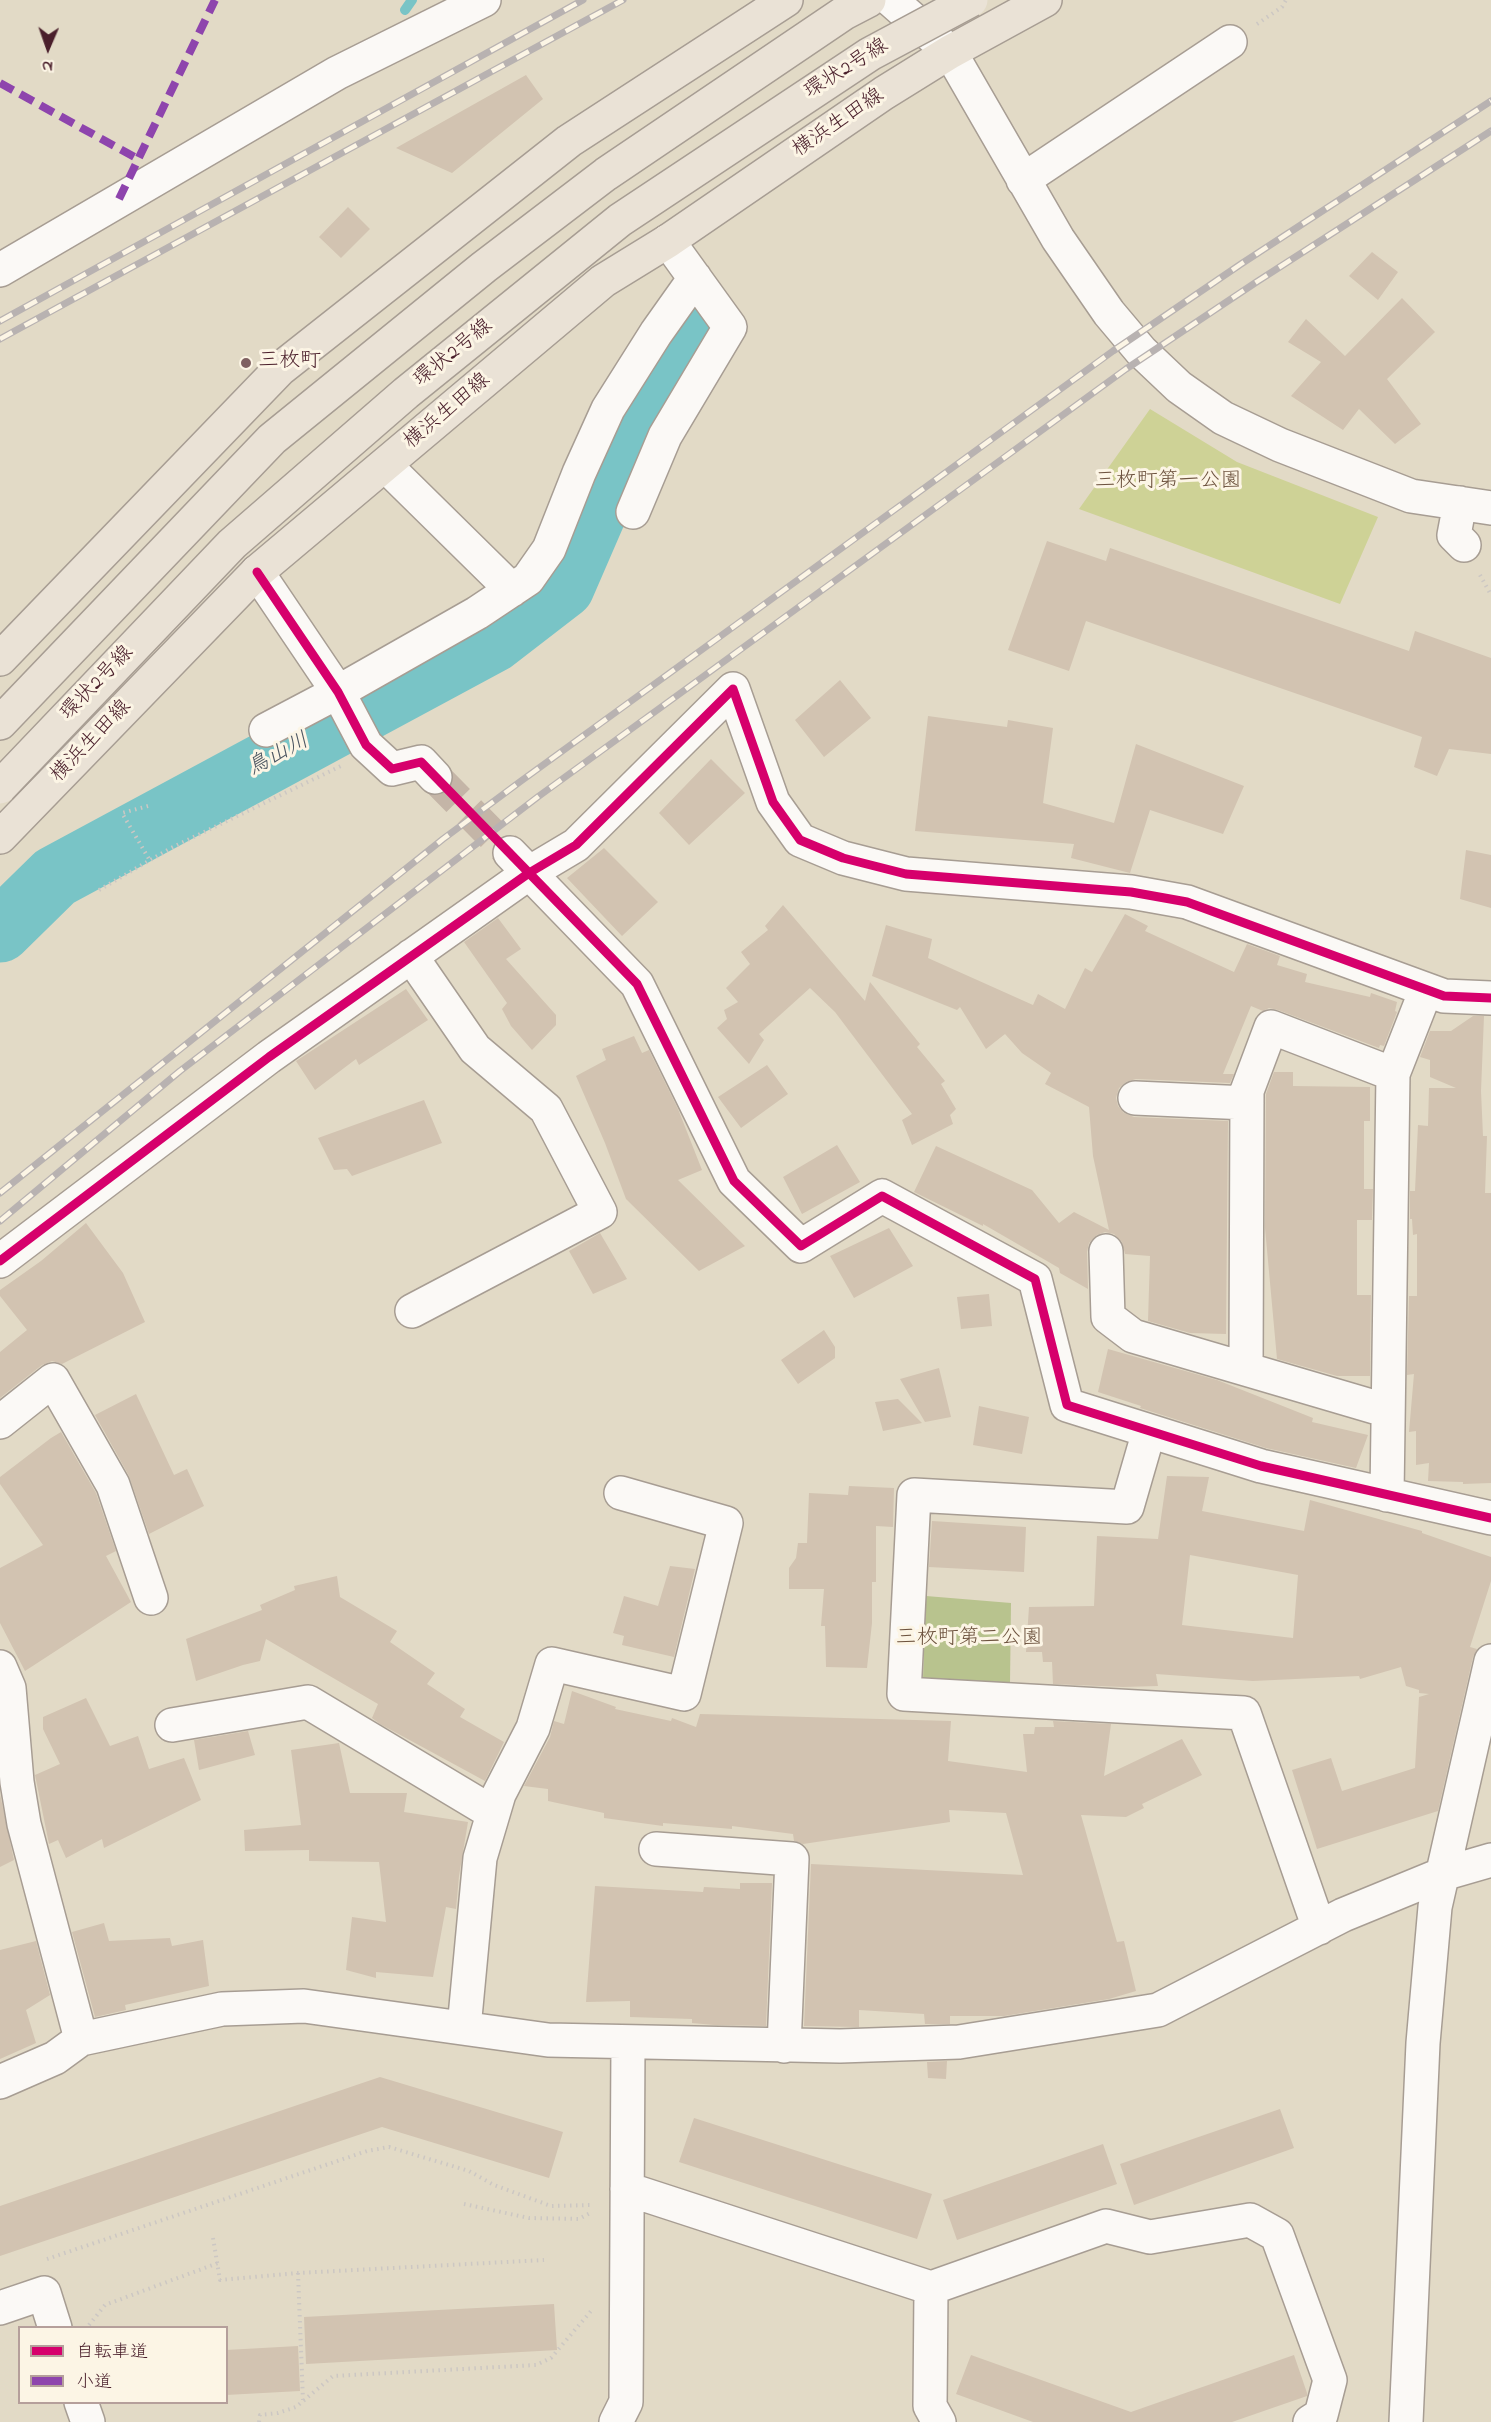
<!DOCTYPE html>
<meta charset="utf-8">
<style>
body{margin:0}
#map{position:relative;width:1491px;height:2422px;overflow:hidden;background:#e2dac6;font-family:"Indie Flower","Klee One",sans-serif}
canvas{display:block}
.legend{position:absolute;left:18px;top:2326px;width:210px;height:78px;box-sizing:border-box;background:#fcf5e5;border:2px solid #b59f9b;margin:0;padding:8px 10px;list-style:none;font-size:18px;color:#4a1f2b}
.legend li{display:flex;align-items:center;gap:12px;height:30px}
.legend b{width:30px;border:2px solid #b59f9b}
.north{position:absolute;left:18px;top:18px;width:60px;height:60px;-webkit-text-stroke:4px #fcf5e5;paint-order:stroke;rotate:182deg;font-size:16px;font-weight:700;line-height:24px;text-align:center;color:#4a1f2b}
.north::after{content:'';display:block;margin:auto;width:21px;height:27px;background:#4a1f2b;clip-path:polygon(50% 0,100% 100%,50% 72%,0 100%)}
</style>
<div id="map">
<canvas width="1491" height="2422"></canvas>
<ul class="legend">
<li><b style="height:8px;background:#d6006c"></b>自転車道</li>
<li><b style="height:8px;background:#8e44ad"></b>小道</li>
</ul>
<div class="north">N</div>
</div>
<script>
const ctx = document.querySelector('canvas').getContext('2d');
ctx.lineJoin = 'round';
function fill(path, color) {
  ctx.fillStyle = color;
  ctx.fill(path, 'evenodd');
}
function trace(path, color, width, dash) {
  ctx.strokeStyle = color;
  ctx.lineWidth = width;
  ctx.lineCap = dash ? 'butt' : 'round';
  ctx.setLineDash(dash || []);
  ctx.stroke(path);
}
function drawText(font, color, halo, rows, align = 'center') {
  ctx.font = font + ' "Indie Flower","Klee One",sans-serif';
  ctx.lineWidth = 6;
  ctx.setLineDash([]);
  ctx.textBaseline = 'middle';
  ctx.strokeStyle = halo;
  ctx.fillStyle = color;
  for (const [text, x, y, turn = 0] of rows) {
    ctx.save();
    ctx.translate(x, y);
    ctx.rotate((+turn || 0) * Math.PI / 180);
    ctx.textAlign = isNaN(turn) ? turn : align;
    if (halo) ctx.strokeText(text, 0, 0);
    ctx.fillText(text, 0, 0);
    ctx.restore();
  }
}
const green = new Path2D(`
 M1150 409 1237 462 1378 517 1340 604 1079 509Z`);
const forest = new Path2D(`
 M926 1596 1011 1603 1010 1683 923 1679Z`);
const stream = new Path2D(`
 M405 10 412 0`);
const river = new Path2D(`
 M0 931 55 877 493 641 563 587 628 437 699 323`);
const building = new Path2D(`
 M526 75 543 99 452 173 396 148Z
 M348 207 370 229 341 258 319 237Z
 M1372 252 1398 272 1378 300 1349 276Z
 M1402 298 1435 332 1387 379 1421 424 1395 444 1359 409 1343 430 1291 396 1321 362 1288 342 1306 319 1345 356Z
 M1047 541 1106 561 1110 548 1409 651 1415 631 1491 658V754L1449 749 1437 776 1414 767 1422 737 1086 621 1069 671 1008 650Z
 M840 680 871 718 824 757 795 720Z
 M928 716 1007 727 1008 720 1053 728 1043 803 1114 823 1136 744 1244 786 1223 834 1150 810 1130 873 1071 858 1074 844 915 831Z
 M711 759 745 793 689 845 659 813Z
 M604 848 658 902 622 936 567 878Z
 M1466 850 1491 855V908L1460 899Z
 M783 905 865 1001 870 982 920 1044 917 1047 945 1081 941 1084 956 1109 950 1115 953 1124 912 1145 902 1120 912 1114 835 1012 810 988 759 1034 764 1040 749 1064 717 1028 727 1019 724 1010 738 1002 726 988 750 964 741 952 768 930 765 926Z
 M1125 914 1148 926 1145 931 1234 972 1247 944 1280 956 1277 965 1307 974 1305 982 1370 997 1371 993 1397 1002 1395 1011 1397 1012 1384 1046 1380 1045 1379 1048 1278 1010 1269 1008 1263 1011 1251 1006 1223 1074H1234L1230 1083 1136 1079 1126 1082 1119 1088 1116 1098 1118 1106 1124 1113 1134 1117 1228 1121 1226 1334 1190 1333 1148 1321 1150 1256 1125 1254 1122 1242 1114 1234 1105 1232 1097 1235 1089 1243 1087 1252 1088 1289 1060 1273 1059 1268 983 1224V1226L914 1192 936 1146 1032 1190 1059 1223 1074 1212 1109 1230 1093 1156 1089 1107 1045 1084 1051 1073 1022 1053 1005 1034 986 1049 960 1007 957 1010 872 976 886 925 932 939 928 958 1033 1005 1038 994 1065 1009 1085 968 1092 972Z
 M498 918 521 949 506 959 556 1015V1025L532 1050 511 1026 502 1009 507 1003 464 942Z
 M406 989 428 1020 359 1065 356 1059 315 1090 296 1061Z
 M1473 1016H1484L1481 1091 1483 1136H1487L1485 1193H1491V1483L1463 1484V1482L1428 1481 1429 1463 1416 1465V1431L1409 1432 1414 1374 1407 1375 1409 1296H1417V1234L1413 1235 1412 1219H1410V1191H1415L1418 1125 1428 1126 1429 1088H1456L1430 1077V1060L1420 1057 1430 1031H1451Z
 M634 1036 642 1053 649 1050 678 1109 702 1170 678 1180 745 1246 699 1271 626 1199 605 1143 576 1076 606 1060 602 1049Z
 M767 1065 788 1094 741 1128 718 1097Z
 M1274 1072H1293V1086L1370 1087V1121H1364V1189H1373L1372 1220H1357V1295H1371L1370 1376H1337L1277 1359 1265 1228 1266 1094Z
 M424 1100 442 1143 352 1176 347 1169 334 1170 318 1138Z
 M837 1145 860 1182 802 1214 783 1177Z
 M86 1223 123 1273 145 1322 62 1364 52 1361 42 1365 0 1398V1352L27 1330 0 1296V1290L41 1261Z
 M889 1228 913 1266 854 1298 830 1256Z
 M600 1233 627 1279 593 1294 569 1251Z
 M989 1294 992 1326 961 1329 957 1297Z
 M824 1330 835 1347V1358L798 1384 781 1360Z
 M1108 1349 1217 1380 1313 1418 1312 1422 1368 1435 1356 1468 1266 1448 1140 1408 1141 1406 1098 1392Z
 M939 1368 951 1417 925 1422 900 1379Z
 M136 1394 174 1475 187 1469 204 1506 149 1534 129 1476 95 1415Z
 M898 1399 922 1423 883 1431 875 1402Z
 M979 1406 1029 1417 1022 1454 973 1445Z
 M61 1432 96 1493 116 1551 106 1556 131 1602 25 1671 0 1623V1568L43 1545 0 1484V1477L51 1438Z
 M1167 1476 1209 1477 1202 1511 1304 1531 1310 1500 1422 1531V1533L1491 1557V1581L1470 1647 1477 1649 1473 1657 1438 1811 1317 1849 1292 1770 1331 1758 1342 1791 1415 1768 1419 1697 1429 1694 1419 1693V1690L1406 1686 1401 1667 1360 1679 1359 1676 1253 1681 1156 1674 1158 1686 1123 1687 1053 1684 1052 1662H1043L1042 1652H1026L1029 1607 1094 1606 1097 1536 1158 1539ZM1190 1555 1298 1575 1293 1638 1182 1625Z
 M849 1486 894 1488 893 1527 876 1526V1582H872V1623L867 1668 826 1667 825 1626H821L824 1589H789V1568L796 1558 798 1543H807L809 1493 848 1495Z
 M932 1521 1026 1527 1024 1572 929 1567Z
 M670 1566 695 1569 674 1657 622 1645 624 1636 613 1633 624 1596 658 1606Z
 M337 1576 340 1597 397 1631 390 1642 435 1673 427 1684 465 1709 460 1717 504 1742 485 1781 380 1724 372 1718 378 1704 266 1639 260 1661 243 1665 196 1681 186 1639 262 1610 260 1605 295 1590 294 1586Z
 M572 1691 616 1707 615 1709 671 1721 672 1718 696 1727 700 1714 951 1721 948 1761 1027 1772 1023 1734H1034L1035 1727H1054L1053 1721 1111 1724 1104 1776 1182 1739 1202 1775 1142 1804 1144 1808 1126 1817 1081 1815 1117 1942 1124 1941 1136 1991 1109 1999 1004 2016H950V2024H925L924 2014 859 2010V2027L804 2026 811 1864 1023 1875 1006 1813 949 1810 950 1822 803 1844 794 1841 793 1834 732 1826V1829L663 1823V1826L604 1818V1813L548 1801V1789L524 1786 550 1737 554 1721 564 1724Z
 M86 1698 110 1746 138 1736 149 1769 184 1758 201 1800 104 1848 102 1839 66 1858 58 1840 49 1844 35 1775 60 1764 43 1729V1717Z
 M248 1731 255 1755 199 1770 194 1740Z
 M339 1743 350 1793H407L404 1812 468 1822 459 1876 456 1909 446 1907 433 1977 376 1972V1978L346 1970 352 1917 386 1922 379 1862 309 1861V1850L245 1851 244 1830 301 1825 291 1750Z
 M0 1794 14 1860 0 1867Z
 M740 1883H772L766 2026 714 2025 692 2023V2019L630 2017V2001L586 2002 595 1886 703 1892 704 1887 740 1889Z
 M104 1923 109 1941 170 1938 172 1946 203 1940 209 1986 125 2005 126 2010 95 2017 72 1932Z
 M36 1941 50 1995 26 2010 36 2043 0 2059V1950Z
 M947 2061 946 2079 928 2078 927 2062Z
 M380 2077 563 2132 549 2178 382 2127 0 2256V2206Z
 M1280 2109 1294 2148 1134 2205 1120 2164Z
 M694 2118 932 2194 917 2239 679 2162Z
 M1103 2144 1117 2184 957 2240 943 2200Z
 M554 2304 557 2350 306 2364 304 2317Z
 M298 2346 300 2391 226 2395V2350Z
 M971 2355 1131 2412 1294 2355 1307 2393V2396L1232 2422H1033L956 2394Z`);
const minorTunnel = new Path2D(`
 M435 777 510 853`);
const path = new Path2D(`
 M1257 24 1282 7 1286 0
 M1480 575 1491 595
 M148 806 122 813 149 859
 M99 890 171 848 341 766
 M464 2204 529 2218 579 2219 592 2212
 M213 2238 220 2280 298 2273 544 2260
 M47 2259 367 2151 389 2147 469 2171 494 2185 551 2206 593 2205
 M298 2273 303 2400
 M89 2325 105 2305 218 2263
 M259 2422 260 2415 278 2413 296 2407 333 2376 536 2365 551 2358 591 2311`);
const minor = new Path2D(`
 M891 0 950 52 1058 239 1109 313 1141 351 1179 387 1223 418 1280 445 1411 496 1491 508
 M1023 180 1230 42
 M0 270 337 73 484 0
 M385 465 512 590
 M1460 503 1454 535 1464 545
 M633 512 665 436 730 327 668 241
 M257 572 338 692 366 745 392 769 421 762 435 777
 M266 730 338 692 477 613 528 579 549 549 579 473 608 409 656 333 695 278
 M510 853 637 984 734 1181 801 1246 882 1196 1035 1279 1067 1405 1261 1466 1491 1518
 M411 956 475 1049 546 1109 600 1212 412 1311
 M1135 1098 1247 1103
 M1106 1251 1108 1317 1133 1336 1388 1411
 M0 1261 269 1057 529 873 576 845 733 689 773 802 800 840 843 858 906 874 1131 892 1187 902 1444 996 1491 998
 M1246 1369 1247 1091 1271 1027 1393 1074
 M0 1422 53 1380 113 1485 151 1598
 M1149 1431 1127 1507 914 1495 904 1694 1244 1713 1319 1928
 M1387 1495 1393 1074 1426 990
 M0 1667 9 1688 17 1782 24 1824 81 2039
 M172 1725 308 1702 493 1813
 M656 1849 792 1859 784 2046
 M464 2028 480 1858 499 1794 533 1728 552 1664 684 1694 726 1523 621 1493
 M0 2082 55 2058 81 2039 222 2009 304 2006 548 2040 840 2046 959 2042 1158 2010 1343 1915 1443 1874 1491 1860
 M627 2189 931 2288 1106 2226 1150 2237 1250 2220 1277 2235 1330 2380 1321 2415 1310 2422
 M931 2288 930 2406 939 2422
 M0 2308 44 2293 55 2328
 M81 2402 88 2422
 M616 2422 626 2402 628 2042
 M1406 2422 1423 2043 1435 1907 1491 1661`);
const major = new Path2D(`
 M0 659 280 369 569 141 786 0
 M0 723 272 439 484 267 606 174 844 13 869 0
 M0 837 257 572 603 281 668 241 884 93 950 52 1045 0`);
const rail = new Path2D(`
 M0 321 583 0
 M0 339 623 0
 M0 1193 443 839 521 781 1113 351 1241 264 1491 101
 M0 1221 180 1071 539 796 1126 369 1258 281 1491 131`);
const majorBridge = new Path2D(`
 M0 787 232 544 406 393 620 220 870 54 971 0`);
const quiet = new Path2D(`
 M0 83 138 159
 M119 199 215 0`);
const cycleway = new Path2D(`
 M257 572 338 692 366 745 392 769 421 762 637 984 734 1181 801 1246 882 1196 1035 1279 1067 1405 1261 1466 1491 1518
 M0 1261 269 1057 529 873 576 845 733 689 773 802 800 840 843 858 906 874 1131 892 1187 902 1444 996 1491 998`);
const markers = [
 [246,363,6,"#7f6061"]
];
const streetNames = [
 ["環状2号線",847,70,-32],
 ["横浜生田線",839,124,-34],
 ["環状2号線",454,354,-39],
 ["横浜生田線",448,412,-40],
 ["環状2号線",98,684,-46],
 ["横浜生田線",92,742,-46]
];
const poiNames = [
 ["三枚町",258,363]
];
const parkNames = [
 ["三枚町第一公園",1168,483],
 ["三枚町第二公園",969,1640]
];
const waterNames = [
 ["鳥山川",279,756,-28]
];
fill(green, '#ced296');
fill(forest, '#b8c38e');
trace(stream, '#79c4c6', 10);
trace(river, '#79c4c6', 63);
fill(building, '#d2c3b1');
trace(minorTunnel, '#c4b5a7', 33, [33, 16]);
trace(minor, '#a79d93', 36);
trace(major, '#a79d93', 36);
trace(path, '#ccc7c3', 4, [1.5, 4.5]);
trace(minor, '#fbf9f6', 33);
trace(major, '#eae2d6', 33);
trace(rail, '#b8b2b1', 7);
trace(rail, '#fcf5e5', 4.5, [14]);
trace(majorBridge, '#a79d93', 36, []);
trace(majorBridge, '#eae2d6', 33);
trace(quiet, '#8e44ad', 8, [15, 8]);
trace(cycleway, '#d6006c', 9);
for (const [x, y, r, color] of markers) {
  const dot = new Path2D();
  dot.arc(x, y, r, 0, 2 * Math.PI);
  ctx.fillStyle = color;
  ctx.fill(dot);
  trace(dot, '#fcf5e5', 2);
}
drawText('21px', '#4a1f2b', '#fcf5e5', streetNames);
drawText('21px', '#4a1f2b', '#fcf5e5', poiNames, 'left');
drawText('21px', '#6d533f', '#fcf5e5', parkNames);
drawText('italic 22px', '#4b5561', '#fcf5e5', waterNames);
</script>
